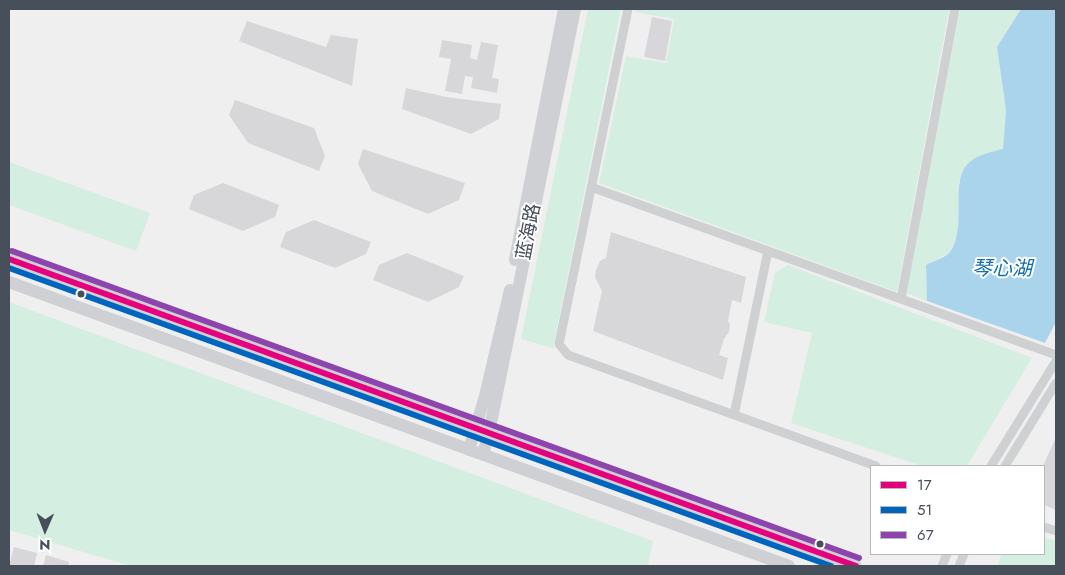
<!DOCTYPE html>
<meta charset="utf-8">
<style>
body{margin:0}
#map{position:relative;width:1065px;height:575px;overflow:hidden;background:#f0efef;font-family:Jost,sans-serif}
canvas{display:block}
.frame{position:absolute;inset:0;border:10px solid #474f5b;pointer-events:none}
.legend{position:absolute;left:870px;top:465px;width:175px;height:90px;box-sizing:border-box;background:#fff;border:1px solid #b5b9bd;margin:0;padding:6px 9px;list-style:none;font-size:15px;color:#474f5b}
.legend li{display:flex;align-items:center;gap:10px;height:25px}
.legend b{width:25px;border:1px solid #b5b9bd}
.north{position:absolute;left:20px;top:505px;width:50px;height:50px;-webkit-text-stroke:4px #fff;paint-order:stroke;rotate:181deg;font-size:14px;font-weight:700;line-height:20px;text-align:center;color:#474f5b}
.north::after{content:'';display:block;margin:auto;width:18px;height:22px;background:#474f5b;clip-path:polygon(50% 0,100% 100%,50% 72%,0 100%)}
</style>
<div id="map">
<canvas width="1065" height="575"></canvas>
<div class="frame"></div>
<ul class="legend">
<li><b style="height:6px;background:#e5007d"></b>17</li>
<li><b style="height:6px;background:#0065bd"></b>51</li>
<li><b style="height:6px;background:#8e44ad"></b>67</li>
</ul>
<div class="north">N</div>
</div>
<script>
const ctx = document.querySelector('canvas').getContext('2d');
ctx.lineJoin = 'round';
function fill(path, color) {
  ctx.fillStyle = color;
  ctx.fill(path, 'evenodd');
}
function trace(path, color, width, dash) {
  ctx.strokeStyle = color;
  ctx.lineWidth = width;
  ctx.lineCap = dash ? 'butt' : 'round';
  ctx.setLineDash(dash || []);
  ctx.stroke(path);
}
function drawText(font, color, halo, rows, align = 'center') {
  ctx.font = font + ' Jost,"Noto Sans SC",sans-serif';
  ctx.lineWidth = 4;
  ctx.setLineDash([]);
  ctx.textBaseline = 'middle';
  ctx.strokeStyle = halo;
  ctx.fillStyle = color;
  for (const [text, x, y, turn = 0] of rows) {
    ctx.save();
    ctx.translate(x, y);
    ctx.rotate((+turn || 0) * Math.PI / 180);
    ctx.textAlign = isNaN(turn) ? turn : align;
    if (halo) ctx.strokeText(text, 0, 0);
    ctx.fillText(text, 0, 0);
    ctx.restore();
  }
}
const green = new Path2D(`
 M588 9H621L553 348 521 339Z
 M636 9H949L897 292 599 183 626 56 666 63 674 19 635 12Z
 M960 9H1021L997 47 1006 110 1003 149 983 155 959 181 958 236 949 253 926 265 927 301 906 293Z
 M9 162 150 213 136 251 9 205Z
 M788 265 1032 358 967 466H922L791 423 812 333 764 322 775 273Z
 M9 302 653 541 648 566H131L9 530Z
 M1044 537 1056 541V566H997L1002 554H1044Z`);
const water = new Path2D(`
 M1021 9H1056V322L1045 343 927 301 926 265C933 261 945 258 950 252 969 227 947 179 971 161 980 154 992 152 1003 149L1006 110 997 47Z`);
const building = new Path2D(`
 M652 17 672 21 665 61 644 57Z
 M247 21 326 47 331 35 358 39 352 86 239 41Z
 M442 40 472 45 470 58 477 60 481 42 498 45 492 78 499 79 497 93 471 88 473 77 465 76 462 94 445 91 451 59 439 57Z
 M406 88 446 97 501 104 499 119 471 134 402 109Z
 M235 100 314 128 325 156 319 171 248 143 229 115Z
 M363 149 465 183 459 200 428 214 372 191 358 164Z
 M223 183 279 205 275 217 243 231 189 209 194 195Z
 M314 220 371 242 366 254 335 268 280 247 286 232Z
 M611 232 746 277 741 303 732 300 728 321 730 324 729 332 724 339 719 355 728 358 723 380 593 331 602 291 595 277 596 270 600 261 606 258Z
 M407 253 464 276 459 287 428 302 373 280 379 265Z
 M1056 437V510L1044 505 1043 466Z
 M14 547 37 553 34 566H9Z
 M46 555 69 562 68 566H43Z`);
const street = new Path2D(`
 M628 9 559 344 568 355 876 466
 M591 187 1056 355
 M901 299 955 9
 M734 415 768 251
 M991 466 1056 361
 M1005 466 1056 383
 M1044 527 1056 531
 M942 566 947 554
 M959 566 964 554`);
const secondary = new Path2D(`
 M9 259 856 566
 M515 260 564 9
 M9 282 789 566
 M469 450 485 396 510 290
 M483 454 489 433 575 9`);
const bus1 = new Path2D(`
 M9 259 856 566`);
const bus2 = new Path2D(`
 M9 268 831 566`);
const bus3 = new Path2D(`
 M12 251 859 558`);
const markers = [
 [81,294,4.5,"#474f5b"],
 [820,544,4.5,"#474f5b"]
];
const streetNames = [
 ["蓝海路",530,232,-79]
];
const waterNames = [
 ["琴心湖",1002,270]
];
fill(green, '#d4eee2');
fill(water, '#aad4eb');
fill(building, '#d7d7d9');
trace(street, '#ced0d2', 9);
trace(secondary, '#ced0d4', 12);
trace(bus1, '#e5007d', 6);
trace(bus2, '#0065bd', 6);
trace(bus3, '#8e44ad', 6);
for (const [x, y, r, color] of markers) {
  const dot = new Path2D();
  dot.arc(x, y, r, 0, 2 * Math.PI);
  ctx.fillStyle = color;
  ctx.fill(dot);
  trace(dot, '#fff', 2);
}
drawText('19px', '#474f5b', '#fff', streetNames);
drawText('italic 20px', '#106fa5', '#fff', waterNames);
</script>
